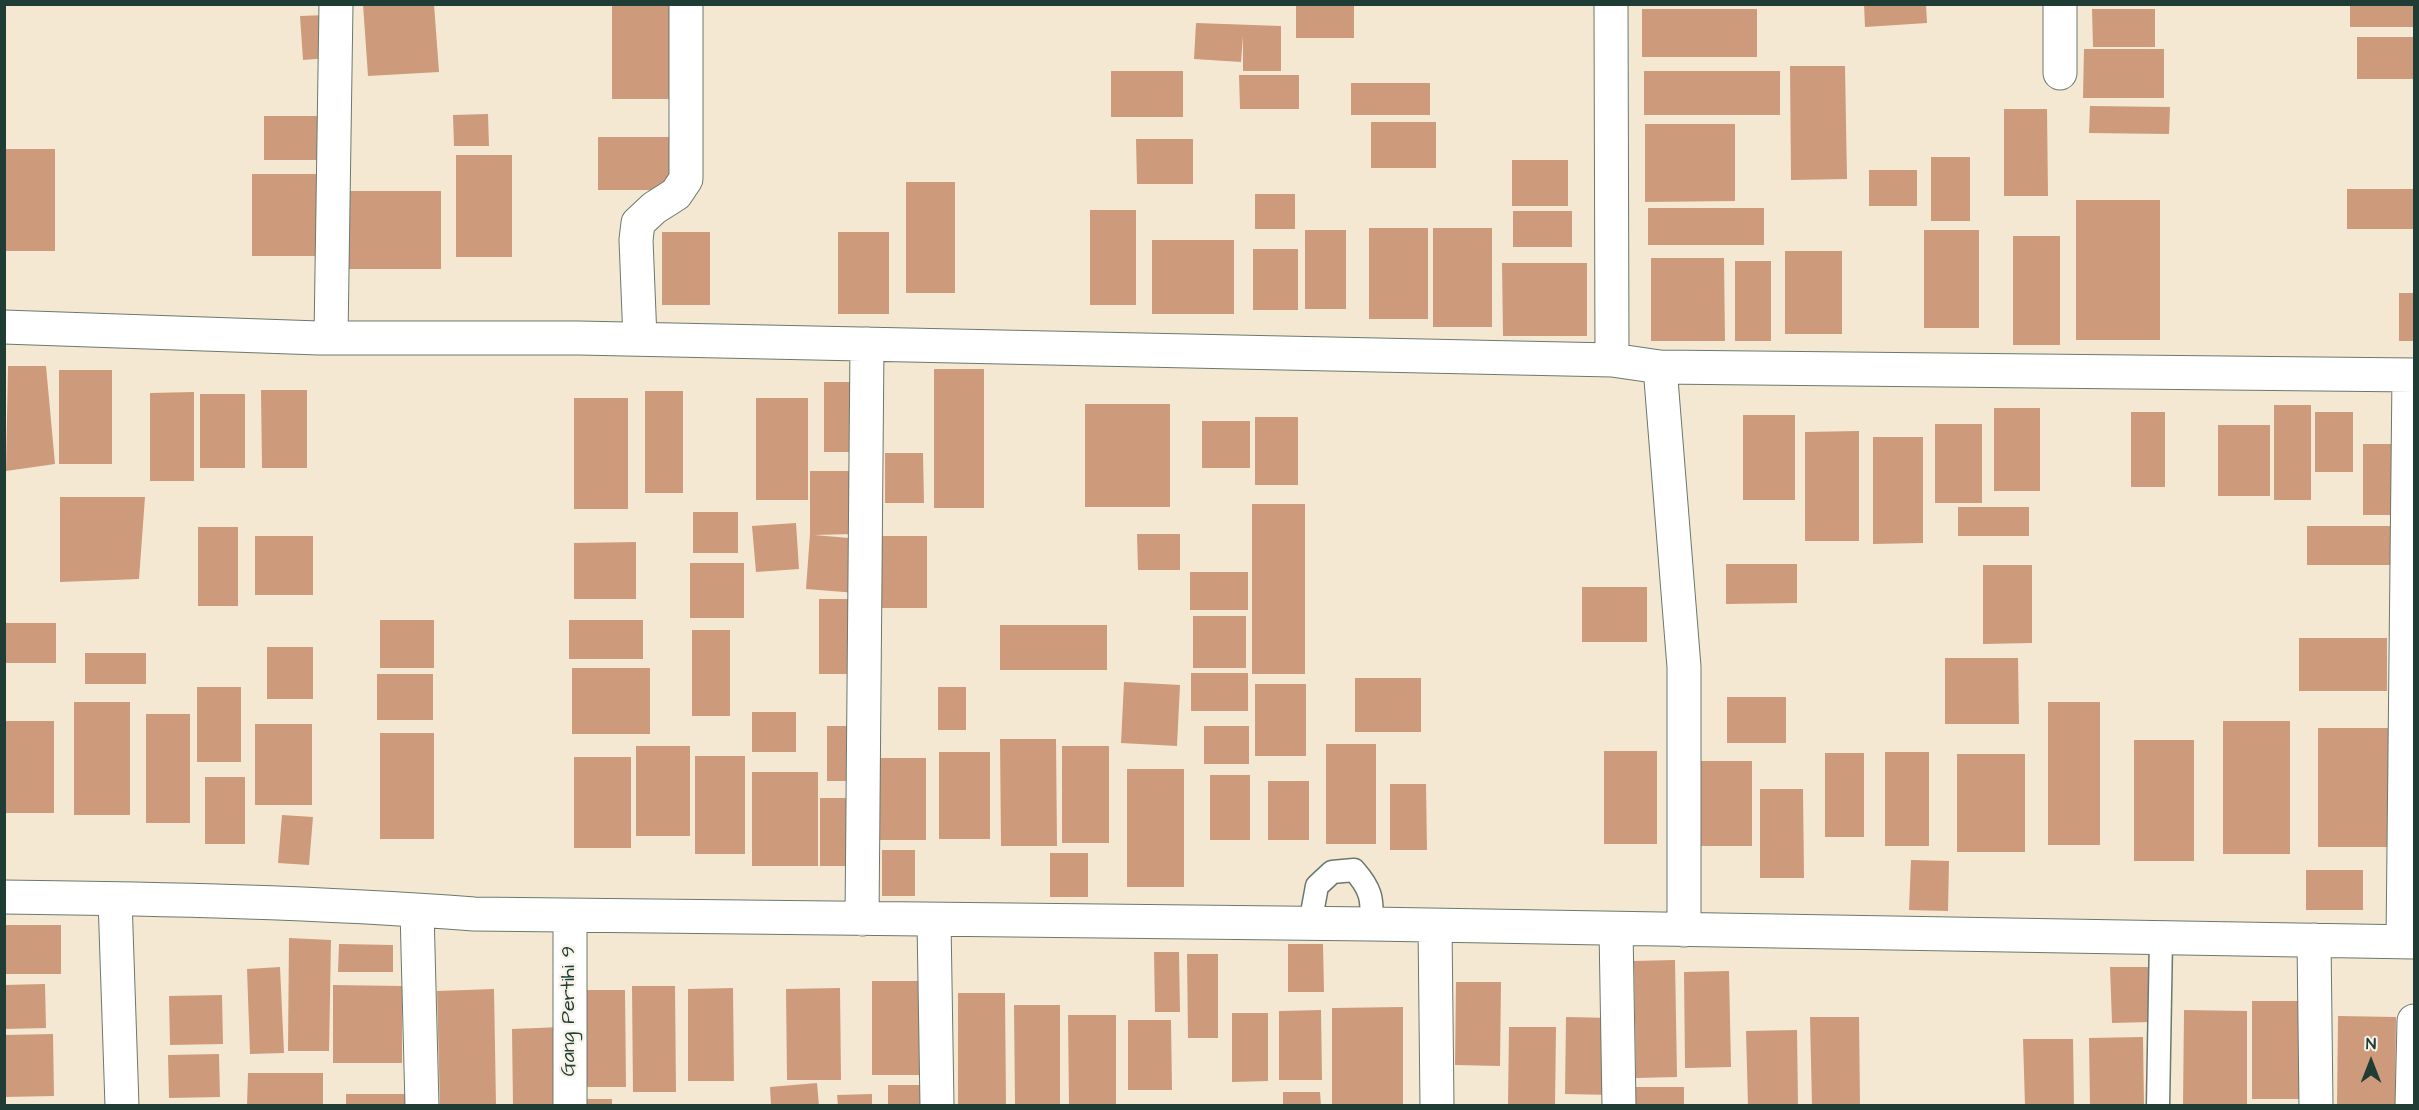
<!DOCTYPE html>
<style>
body{margin:0}
#map{position:relative;width:2419px;height:1110px;overflow:hidden;background:#f4e8d3;font-family:"Architects Daughter",sans-serif}
canvas{display:block}
.frame{position:absolute;inset:0;border:6px solid #1f3d34;pointer-events:none}
.north{position:absolute;left:2341px;top:1032px;width:60px;height:60px;-webkit-text-stroke:4px #f7f3e8;paint-order:stroke;rotate:0deg;font-size:16px;font-weight:700;line-height:24px;text-align:center;color:#1f3d34}
.north::after{content:'';display:block;margin:auto;width:21px;height:27px;background:#1f3d34;clip-path:polygon(50% 0,100% 100%,50% 72%,0 100%)}
</style>
<div id="map">
<canvas width="2419" height="1110"></canvas>
<div class="frame"></div>
<div class="north">N</div>
</div>
<script>
const ctx = document.querySelector('canvas').getContext('2d');
ctx.lineJoin = 'round';
function fill(path, color) {
  ctx.fillStyle = color;
  ctx.fill(path, 'evenodd');
}
function trace(path, color, width, dash) {
  ctx.strokeStyle = color;
  ctx.lineWidth = width;
  ctx.lineCap = dash ? 'butt' : 'round';
  ctx.setLineDash(dash || []);
  ctx.stroke(path);
}
function drawText(font, color, halo, rows, align = 'center') {
  ctx.font = font + ' "Architects Daughter",sans-serif';
  ctx.lineWidth = 5;
  ctx.setLineDash([]);
  ctx.textBaseline = 'middle';
  ctx.strokeStyle = halo;
  ctx.fillStyle = color;
  for (const [text, x, y, turn = 0] of rows) {
    ctx.save();
    ctx.translate(x, y);
    ctx.rotate((+turn || 0) * Math.PI / 180);
    ctx.textAlign = isNaN(turn) ? turn : align;
    if (halo) ctx.strokeText(text, 0, 0);
    ctx.fillText(text, 0, 0);
    ctx.restore();
  }
}
const building = new Path2D(`
 M363 4H434L439 72 368 76Z
 M612 4H678V99H612Z
 M1296 4H1354V38H1296Z
 M1864 4H1926L1927 23 1865 27Z
 M2350 4H2414V27H2350Z
 M1642 9H1757V57H1642Z
 M2092 9H2155V47H2093Z
 M326 15 329 58 303 60 300 16Z
 M1196 23 1281 26V71H1243V36L1241 62 1194 59Z
 M2357 37H2414V79H2357Z
 M2084 49H2164V98H2083Z
 M1790 66H1845L1847 179 1791 180Z
 M1111 71H1183V117H1111Z
 M1644 71H1780V115H1644Z
 M1239 75H1299V109H1240Z
 M1351 83H1430V115H1351Z
 M2090 106 2170 107 2169 134 2089 133Z
 M2004 109H2047L2048 196H2004Z
 M488 114 489 146H454L453 115Z
 M264 116H324V160H264Z
 M1371 122H1436V168H1371Z
 M1645 124H1735V201L1645 202Z
 M598 137H672V190H598Z
 M1136 139H1193V184H1137Z
 M4 149H55V251H4Z
 M456 155H512V257H456Z
 M1931 157H1970V221H1931Z
 M1512 160H1568V206H1512Z
 M1869 170H1917V206H1869Z
 M252 174H320V256H252Z
 M906 182H955V293H906Z
 M2347 189H2414V229H2347Z
 M343 191H441V269H343Z
 M1255 194H1295V229H1255Z
 M2076 200H2160V340H2076Z
 M1648 208H1764V245H1648Z
 M1090 210H1136V305H1090Z
 M1513 211H1572V247H1513Z
 M1369 228H1428V319H1369Z
 M1433 228H1492V327H1433Z
 M1305 230H1346V309H1305Z
 M1924 230H1979V328H1924Z
 M662 232H710V305H662Z
 M838 232H889V314H838Z
 M2013 236H2060V345H2013Z
 M1152 240H1234V314H1152Z
 M1253 249H1298V310H1253Z
 M1785 251H1842V334H1785Z
 M1651 258H1724L1725 341H1651Z
 M1735 261H1771V341H1735Z
 M1502 263H1587V336H1503Z
 M2399 293H2414V341H2399Z
 M8 366H46L55 464 6 471Z
 M934 369H984V508H934Z
 M59 370H112V464H59Z
 M824 382H856V452H824Z
 M261 390H307V468H262Z
 M645 391H683V493H645Z
 M194 392V481H150V393Z
 M200 394H245V468H200Z
 M574 398H628V509H574Z
 M756 398H808V500H756Z
 M1085 404H1170V507H1085Z
 M2274 405H2311V500H2274Z
 M1994 408H2040V491H1994Z
 M2131 412H2165V487H2131Z
 M2315 412H2353V472H2315Z
 M1743 415H1795V500H1743Z
 M1255 417H1298V485H1255Z
 M1202 421H1250V468H1202Z
 M1935 424H1982V503H1935Z
 M2218 425H2270V496H2218Z
 M1859 431V541H1805V432Z
 M1873 437H1923V543L1873 544Z
 M2363 444H2402V515H2363Z
 M885 453H923L924 503H885Z
 M810 471H854V534L814 535 861 539 857 593 806 589 810 534Z
 M60 497H145L139 579 60 582Z
 M1252 504H1305V674H1252Z
 M1958 507H2029V536H1958Z
 M693 512H738V553H693Z
 M796 523 799 569 756 572 752 526Z
 M2307 526H2401V565H2307Z
 M198 527H238V606H198Z
 M1137 534H1180V570H1138Z
 M255 536H313V595H255Z
 M880 536H927V608H880Z
 M636 542V599H574V543Z
 M690 563H744V618H690Z
 M1726 564H1797V603L1726 604Z
 M1983 565H2032V643L1983 644Z
 M1190 572H1248V610H1190Z
 M1582 587H1647V642H1582Z
 M819 599H854V674H819Z
 M1193 616H1246V668H1193Z
 M380 620H434V668H380Z
 M569 620H643V659H569Z
 M4 623H56V663H4Z
 M1000 625H1107V670H1000Z
 M692 630H730V716H692Z
 M2299 638H2387V691H2299Z
 M267 647H313V699H267Z
 M85 653H146V684H85Z
 M1945 658H2018L2019 724H1945Z
 M572 668H650V734H572Z
 M1191 673H1248V711H1191Z
 M377 674H433V720H377Z
 M1355 678H1421V732H1355Z
 M1124 682 1180 685 1177 746 1121 743Z
 M1255 684H1306V756H1255Z
 M197 687H241V762H197Z
 M938 687H966V730H938Z
 M1727 697H1786V743H1727Z
 M74 702H130V815H74Z
 M2048 702H2100V845H2048Z
 M752 712H796V752H752Z
 M146 714H190V823H146Z
 M4 721H54V813H4Z
 M2223 721H2290V854H2223Z
 M255 724H312V805H255Z
 M827 726H858V781H827Z
 M1204 726H1249V764H1204Z
 M2318 728H2400V847H2318Z
 M380 733H434V839H380Z
 M1000 739H1056L1057 846H1001Z
 M2134 740H2194V861H2134Z
 M1326 744H1376V844H1326Z
 M636 746H690V836H636Z
 M1062 746H1109V843H1062Z
 M1604 751H1657V844H1604Z
 M939 752H990V839H939Z
 M1885 752H1929V846H1885Z
 M1825 753H1864V837H1825Z
 M1957 754H2025V852H1957Z
 M695 756H745V854H695Z
 M574 757H631V848H574Z
 M874 758H926V840H874Z
 M1698 761H1752V846H1698Z
 M1127 769H1184V887H1127Z
 M752 772H818V866H752Z
 M1210 775H1250V840H1210Z
 M205 777H245V844H205Z
 M1268 781H1309V840H1268Z
 M1390 784H1426L1427 850H1390Z
 M1760 789H1803L1804 878H1760Z
 M820 798H858V866H820Z
 M282 815 313 817 309 865 278 863Z
 M882 850H915V896H882Z
 M1050 853H1088V897H1050Z
 M1911 860 1949 861 1948 911 1909 910Z
 M2306 870H2363V910H2306Z
 M4 925H61V974H4Z
 M289 938 331 940 329 1051H288Z
 M339 944 393 945V972H338Z
 M1288 944H1323L1324 992H1288Z
 M1154 952H1179L1180 1012H1155Z
 M1187 954H1218V1038H1188Z
 M1675 960 1677 1077 1636 1078 1634 961Z
 M280 967 284 1053 250 1054 247 969Z
 M2110 967H2149L2150 1022 2112 1023Z
 M1729 971 1731 1067 1685 1068 1684 972Z
 M872 981H931V1075H872Z
 M1456 982H1501L1500 1066 1455 1065Z
 M45 984 46 1028 4 1029V985Z
 M333 985 402 986V1063H333Z
 M632 986H675L676 1092H633Z
 M733 988 734 1081H688V989Z
 M840 988 841 1080H787L786 989Z
 M494 989 496 1106H440L437 991Z
 M577 990H625L626 1087H578Z
 M958 993H1005L1006 1106H958Z
 M222 995 223 1044 170 1045 169 996Z
 M2252 1001H2308V1099H2252Z
 M1014 1005H1060V1106H1015Z
 M1403 1007V1106H1332V1008Z
 M1321 1010 1322 1080H1279V1011Z
 M2184 1010 2247 1011V1106H2183Z
 M1232 1013H1268V1081L1232 1082Z
 M1068 1015H1116V1106H1069Z
 M2338 1016 2396 1017 2395 1106H2337Z
 M1566 1017 1613 1018 1612 1095 1565 1094Z
 M1810 1017H1859L1860 1106H1812Z
 M1128 1020H1171L1172 1090H1128Z
 M562 1027 564 1106H513L512 1029Z
 M1509 1027H1556L1555 1106H1508Z
 M1797 1030 1798 1106H1748L1746 1031Z
 M53 1034 54 1096 4 1097V1035Z
 M2143 1037 2144 1106H2090L2089 1038Z
 M2023 1039H2073L2074 1106H2025Z
 M219 1054 220 1097 169 1098 168 1055Z
 M248 1073H323V1106H247Z
 M817 1083 819 1106H771L770 1087Z
 M888 1085H934V1106H888Z
 M1627 1087H1684V1106H1627Z
 M1283 1092H1320L1321 1106H1283Z
 M346 1094H408V1106H346Z
 M872 1094V1106H838L837 1095Z
 M580 1099H612V1106H580Z`);
const service = new Path2D(`
 M1310 924 1317 886 1332 872 1354 870C1371 889 1373 899 1371 924
 M2158 1106 2161 938`);
const minor = new Path2D(`
 M1611 4 1612 360
 M2060 73V4
 M4 327 319 338H579L1612 360 1660 367 2414 375
 M331 338 336 4
 M640 339 636 240 638 223 654 208 676 194 686 179V4
 M1660 367 1684 667V930
 M4 897C161 899 318 902 474 914L1371 924 2414 942
 M115 899 122 1106
 M417 910 422 1106
 M862 919 867 344
 M934 921 937 1106
 M1435 926 1437 1106
 M1616 929 1619 1106
 M2314 940 2316 1106
 M2403 941 2409 375
 M570 1106V916
 M2412 1106 2414 1021`);
const streetNames = [
 ["Gang Pertihi 9",570,1011,-90]
];
fill(building, '#cd9a7b');
trace(service, '#6a796c', 25);
trace(minor, '#6a796c', 35);
trace(service, '#fff', 22);
trace(minor, '#fff', 33);
drawText('20px', '#1f3d34', '#f7f3e8', streetNames);
</script>
